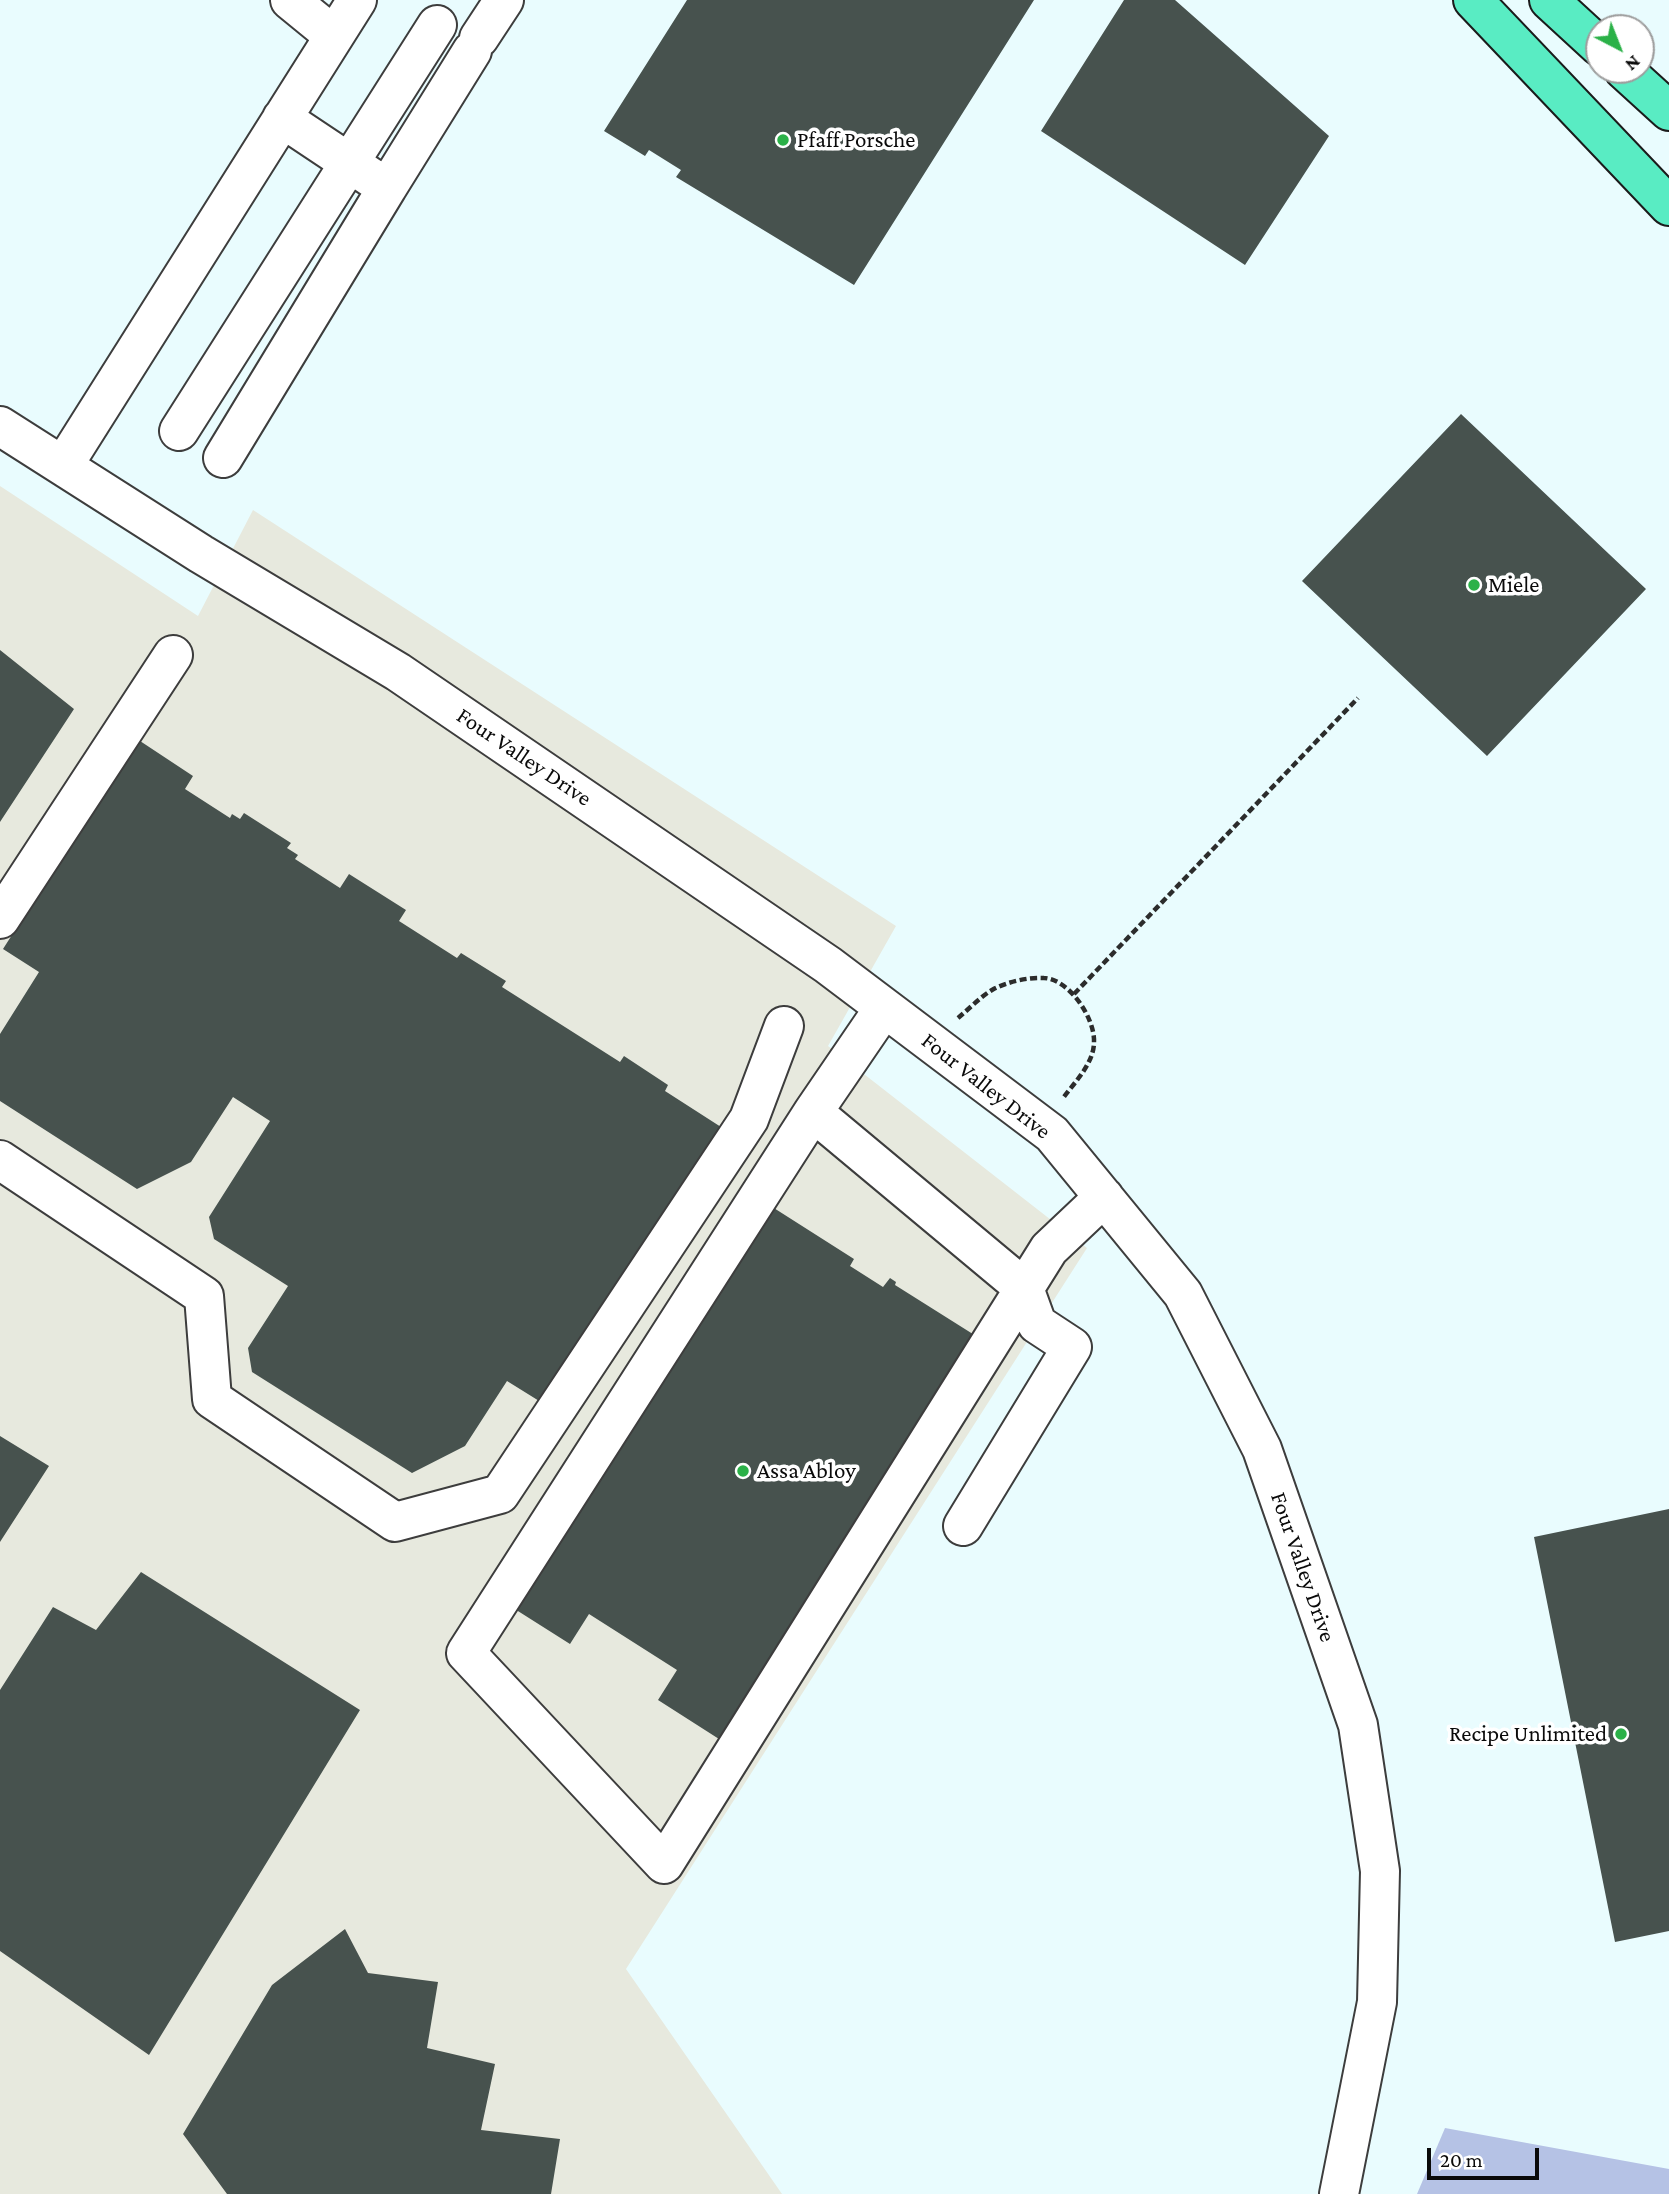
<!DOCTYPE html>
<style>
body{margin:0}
#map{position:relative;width:1669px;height:2194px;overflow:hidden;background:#e9fcfe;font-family:"Crimson Pro",serif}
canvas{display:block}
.north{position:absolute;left:1585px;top:14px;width:70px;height:70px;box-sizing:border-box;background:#fff;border:2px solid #9d9d9d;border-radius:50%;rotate:138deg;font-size:19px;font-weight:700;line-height:28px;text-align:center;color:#0a0a0a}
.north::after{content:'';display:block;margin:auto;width:24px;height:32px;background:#2bb148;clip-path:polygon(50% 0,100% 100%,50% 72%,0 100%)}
.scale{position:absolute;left:1427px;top:2148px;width:112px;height:32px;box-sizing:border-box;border:4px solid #0a0a0a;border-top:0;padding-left:9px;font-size:21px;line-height:24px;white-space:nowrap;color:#0a0a0a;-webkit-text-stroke:5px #fff;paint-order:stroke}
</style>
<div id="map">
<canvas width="1669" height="2194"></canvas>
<div class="north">N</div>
<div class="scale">20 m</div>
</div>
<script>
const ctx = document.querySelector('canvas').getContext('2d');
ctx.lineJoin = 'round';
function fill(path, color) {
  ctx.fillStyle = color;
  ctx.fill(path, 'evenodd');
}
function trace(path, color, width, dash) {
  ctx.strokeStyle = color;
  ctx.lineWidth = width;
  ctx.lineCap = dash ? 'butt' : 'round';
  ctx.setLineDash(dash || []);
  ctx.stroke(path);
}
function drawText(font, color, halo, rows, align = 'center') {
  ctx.font = font + ' "Crimson Pro",serif';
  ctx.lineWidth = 7;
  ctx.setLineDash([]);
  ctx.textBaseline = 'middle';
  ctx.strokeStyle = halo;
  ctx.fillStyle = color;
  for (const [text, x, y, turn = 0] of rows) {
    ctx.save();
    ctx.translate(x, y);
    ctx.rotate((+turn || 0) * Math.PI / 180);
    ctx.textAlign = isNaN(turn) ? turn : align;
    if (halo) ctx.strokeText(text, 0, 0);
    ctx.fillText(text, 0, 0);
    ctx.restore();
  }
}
const industrial = new Path2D(`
 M0 486 198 616 253 510 896 926 828 1046 1087 1248 626 1969 782 2194H0Z`);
const green = new Path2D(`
 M1445 2128 1669 2169V2194H1417Z`);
const building = new Path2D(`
 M687 0H1034L854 285 676 177 681 170 649 150 645 156 604 131Z
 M1124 0H1175L1329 136 1245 265 1041 131Z
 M1461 414 1646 589 1487 756 1302 581Z
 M0 650 74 709 0 822Z
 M137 739 193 776 185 789 230 818 232 814 240 819 244 813 291 843 287 848 298 855 295 859 340 888 349 874 406 910 399 921 457 958 461 953 506 981 502 987 620 1062 624 1056 668 1085 665 1091 721 1127 544 1404 507 1381 465 1446 412 1473 252 1372 248 1348 288 1286 214 1239 209 1217 270 1121 233 1097 191 1162 137 1189 0 1101V1034L39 972 3 949Z
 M766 1203 854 1259 850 1266 883 1287 890 1278 896 1282 895 1285 976 1336 719 1739 658 1700 677 1670 589 1614 570 1644 510 1606Z
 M0 1436 49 1466 0 1542Z
 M1669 1509V1931L1615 1942 1534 1537Z
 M141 1572 360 1710 149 2055 0 1951V1690L53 1607 96 1630Z
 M345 1929 368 1973 438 1982 427 2048 495 2064 481 2130 560 2139 551 2194H227L183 2134 272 1985Z`);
const path = new Path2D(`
 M1074 994 1358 698
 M958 1018C969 1009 980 997 992 990 1006 982 1028 977 1044 978 1069 979 1095 1018 1094 1042 1094 1063 1075 1082 1063 1098`);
const minor = new Path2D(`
 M290 0 334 36
 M479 38 504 0
 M282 118 387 188 472 51
 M0 426 201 554 398 672 828 965 1052 1134 1183 1294 1262 1449 1358 1725 1380 1871 1377 2002 1339 2194
 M179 431 437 25
 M223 458 387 188
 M63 466 357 0
 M0 919 173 655
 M884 1008 813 1112 466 1653 664 1864 1049 1249 1104 1197
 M813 1112 1024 1288 1037 1324 1072 1347 963 1526
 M0 1160 204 1296 212 1399 395 1522 500 1494 749 1119 784 1026`);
const highway = new Path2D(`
 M1473 0 1669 206
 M1549 0 1599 46
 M1624 70 1669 111`);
const markers = [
 [783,140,7,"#2bb148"],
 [1474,585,7,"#2bb148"],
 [743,1471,7,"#2bb148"],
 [1621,1734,7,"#2bb148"]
];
const poiNames = [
 ["Pfaff Porsche",797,140],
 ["Miele",1488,585],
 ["Assa Abloy",757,1471],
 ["Recipe Unlimited",1607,1734,"right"]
];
const streetNames = [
 ["Four Valley Drive",524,757,34],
 ["Four Valley Drive",986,1086,38],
 ["Four Valley Drive",1303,1567,71]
];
fill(industrial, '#e7e9de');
fill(green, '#b5c2e5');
fill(building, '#47524e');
trace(minor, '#3d3d3d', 42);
trace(highway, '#1b1b1b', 42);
trace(path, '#2c2c2c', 4.5, [7, 3.5]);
trace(minor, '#fff', 38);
trace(highway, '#59ecc3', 38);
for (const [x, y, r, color] of markers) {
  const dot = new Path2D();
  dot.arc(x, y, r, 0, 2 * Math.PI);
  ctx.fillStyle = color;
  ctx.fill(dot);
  trace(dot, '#fff', 2.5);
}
drawText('23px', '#0a0a0a', '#fff', poiNames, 'left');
drawText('23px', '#0a0a0a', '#fff', streetNames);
</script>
